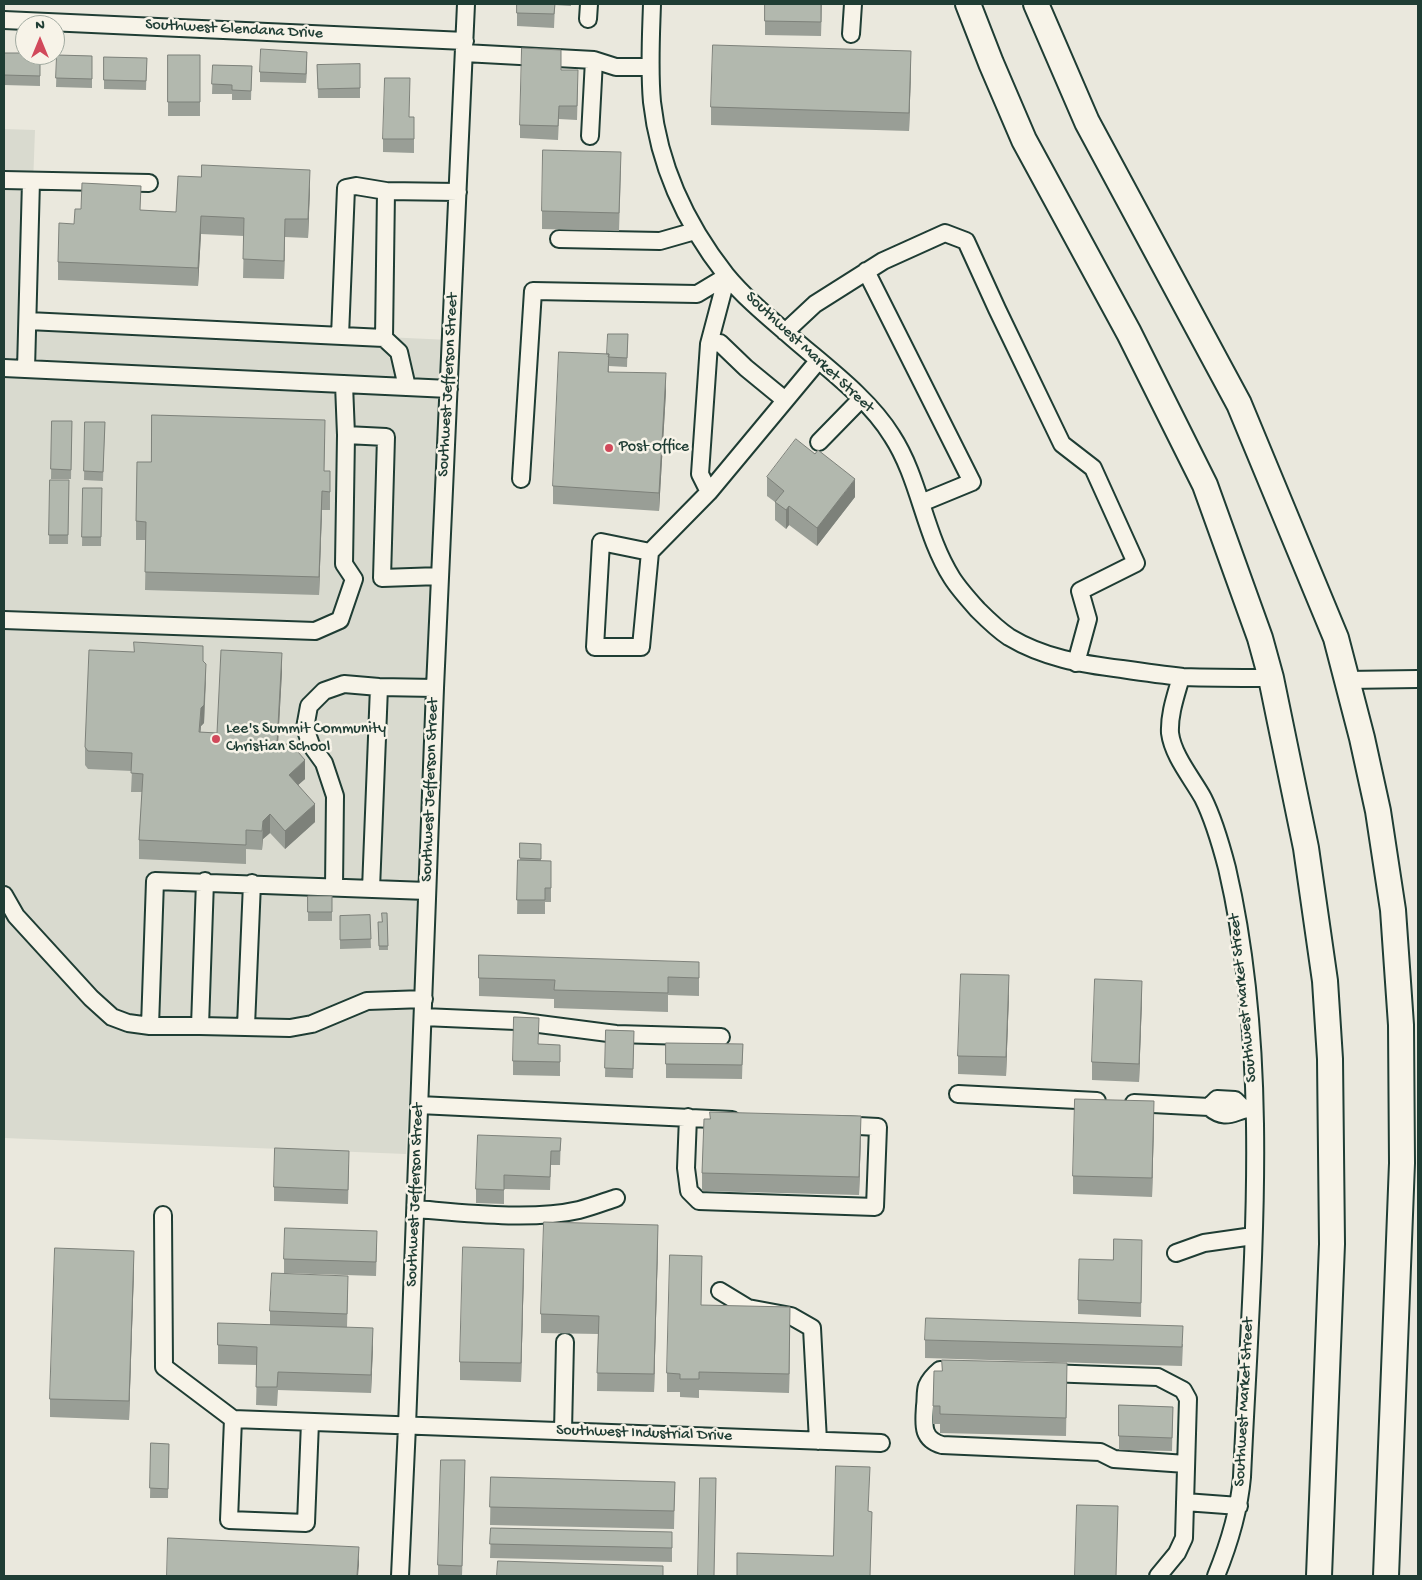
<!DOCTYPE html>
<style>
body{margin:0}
#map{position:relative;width:1422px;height:1580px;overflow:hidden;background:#eae8dd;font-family:"Gochi Hand",sans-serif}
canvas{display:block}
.frame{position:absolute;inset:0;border:5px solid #1f3d34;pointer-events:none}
.north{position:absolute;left:15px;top:15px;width:50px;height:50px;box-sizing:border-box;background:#f7f3e8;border:1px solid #a1aaa0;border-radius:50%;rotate:0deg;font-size:14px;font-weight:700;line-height:20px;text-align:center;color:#1f3d34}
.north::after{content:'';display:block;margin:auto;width:18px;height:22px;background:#d1495b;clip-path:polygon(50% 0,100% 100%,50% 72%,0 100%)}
</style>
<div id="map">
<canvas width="1422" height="1580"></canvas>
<div class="frame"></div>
<div class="north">N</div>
</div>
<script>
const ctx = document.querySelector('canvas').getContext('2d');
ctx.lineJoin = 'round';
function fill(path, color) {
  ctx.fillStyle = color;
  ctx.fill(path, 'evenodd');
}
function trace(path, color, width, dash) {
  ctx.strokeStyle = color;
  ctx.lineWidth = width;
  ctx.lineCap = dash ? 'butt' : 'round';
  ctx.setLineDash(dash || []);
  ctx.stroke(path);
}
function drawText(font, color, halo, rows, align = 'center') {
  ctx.font = font + ' "Gochi Hand",sans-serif';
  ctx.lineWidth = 5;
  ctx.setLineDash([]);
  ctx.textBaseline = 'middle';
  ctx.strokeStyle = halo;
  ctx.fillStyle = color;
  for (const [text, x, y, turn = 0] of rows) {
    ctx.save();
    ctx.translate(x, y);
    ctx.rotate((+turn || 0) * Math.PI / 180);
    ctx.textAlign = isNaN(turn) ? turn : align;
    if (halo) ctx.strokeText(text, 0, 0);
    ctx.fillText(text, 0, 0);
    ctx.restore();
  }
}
const built = new Path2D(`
 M4 129 35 130 28 321 451 340 406 1154 4 1138Z`);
const minor = new Path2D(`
 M652 4C651 36 649 69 652 102 659 165 686 224 726 275 744 297 767 316 789 335 823 365 868 397 892 436 920 479 924 534 952 578 959 589 969 600 978 610 987 619 997 629 1009 637 1044 658 1081 664 1122 669 1142 672 1163 675 1183 677 1212 678 1241 678 1271 678
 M588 19 589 4
 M4 20 465 41
 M851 34 853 4
 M464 53 594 60
 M590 136 594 60 616 67H650
 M4 180 149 183
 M559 239 660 241 695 231
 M866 271 972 482 921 503
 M28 321 384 338 399 352 407 387
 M785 332 815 304 883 261 945 233 966 241 997 309 1062 444 1093 468 1136 563 1080 591 1088 619 1076 663
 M340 336 346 188 356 186 386 191
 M384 338 386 191 458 192
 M709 344 720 343 746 368 785 400
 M4 368 449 389
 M26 369 31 181
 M344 384 346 435 344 564 354 579
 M346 435 386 437 382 578 440 576
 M819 442 861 399
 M521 479 533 291 697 294 727 276
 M709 492 700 474 709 344 727 276
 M650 552 601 542 595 647H641L650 552 709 492 818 361
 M4 620 315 631 340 620 354 579
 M1181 677C1176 695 1169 714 1170 733 1173 756 1192 778 1203 798 1214 820 1221 845 1227 868 1273 1065 1251 1277 1242 1477 1239 1512 1229 1544 1216 1576
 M1346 680 1418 679
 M205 881 200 1026 290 1028 312 1024 367 1001 424 999
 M334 887 335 796 324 763 311 745 305 728 309 706 324 691 344 684 379 687 435 688
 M371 889 379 687
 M4 895 16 916 91 998 112 1017 128 1023 150 1026
 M423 1017 516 1021 616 1034 721 1037
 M200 1026H150L155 881 427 891
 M246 1026 252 883
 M958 1094 1097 1101
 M1134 1103 1209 1107
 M419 1105 732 1120
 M1244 1109 1235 1100 1217 1099 1209 1107C1228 1123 1234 1109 1254 1108
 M688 1117 686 1168 689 1191 699 1201 875 1207 878 1127 839 1125
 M416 1209C465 1213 531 1221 579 1210 591 1207 604 1202 616 1198
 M163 1215 164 1367 233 1419 881 1443
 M1176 1253 1204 1243 1253 1236
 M720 1291 748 1308 791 1316 812 1328 818 1441
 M965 1371 940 1370C934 1375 930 1379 927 1386 925 1392 926 1400 925 1406 924 1424 921 1439 942 1445L1100 1452 1114 1459 1186 1464
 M1047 1373 1158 1377 1183 1390 1188 1399 1184 1538 1177 1553 1158 1576
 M233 1419 229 1520 306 1523 310 1422
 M563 1431 565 1342
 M1185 1502 1239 1506
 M400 1576 407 1426 435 688 466 4`);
const highway = new Path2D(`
 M968 4 991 63 1024 140 1129 333 1205 485 1260 638 1271 678 1306 848 1325 981 1330 1059 1332 1244 1319 1576
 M1036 4 1087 122 1239 404 1336 638 1362 738 1378 811 1393 910 1401 1025 1402 1163 1386 1576`);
const wall = new Path2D(`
 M517 4H571V6L555 5 554 28 517 26Z
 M765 4H822L821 36 765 35Z
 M4 53 40 55V86L4 85Z
 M57 55 92 56V88L56 87Z
 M168 55H200V116H168Z
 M104 57 147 58 146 90 104 89Z
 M307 61 306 83 260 82V72Z
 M360 64V98H318L317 65Z
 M213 65 252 66 251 100H232V94H212Z
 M561 70 578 84 577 120 559 119 558 140 520 138V125Z
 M911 70 909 131 711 125V107Z
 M409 117H414V153L383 152V139Z
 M621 170 619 231 542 229V211Z
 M310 188 308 238 285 237 284 279 243 278 244 236 201 234 198 286 58 280V262L141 210 176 212Z
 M628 334 627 367 609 366V372L666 391 659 511 553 504V486L607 354Z
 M52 421H72L71 479H51Z
 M85 422H105L103 481 84 480Z
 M325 439 324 471H330V510H322L319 595 145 590 146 540H136V521L151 462Z
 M767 477 855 497 817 546 789 525 786 529 775 520V502L767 496Z
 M50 480H69L68 544H49Z
 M83 488H102L101 546H82Z
 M134 652 203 662 206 683 204 723 201 726 200 732 217 733 282 671 278 744 305 779 298 785 315 822 285 849 270 833 263 839 262 850 246 849V864L139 859V840L142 792H131L132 771 88 769 85 765V747Z
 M520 843 541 844V861H551V902H545V914H517L518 860H520Z
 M308 896H332V921H308Z
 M387 913 388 950H379L378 922H382Z
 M370 915 371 948 340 949V916Z
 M699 962V996L668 995V1012L554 1008V999L479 996V978Z
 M1009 994 1006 1076 958 1074V1056Z
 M1142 999 1139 1082 1092 1080V1062Z
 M606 1030 634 1031 633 1078 605 1077Z
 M666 1043 743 1044 742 1079 666 1078Z
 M560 1045V1076L513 1075V1061Z
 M710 1119 861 1134 859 1195 702 1191V1173Z
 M1154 1120 1152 1197 1073 1194V1176Z
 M561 1138 560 1165H551L550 1190 504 1189V1204L476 1203V1189Z
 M349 1165 348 1204 274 1201V1187Z
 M1142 1240 1141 1317 1078 1314V1300L1113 1260Z
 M658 1244 654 1392 597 1391 598 1334 541 1333V1314Z
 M377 1245 376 1276 284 1273V1259Z
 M524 1267 521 1382 460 1380V1362Z
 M134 1269 129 1420 50 1417V1399Z
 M702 1274 701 1305 790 1326 789 1393 699 1390V1398L680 1397V1392H667V1373Z
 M348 1290 347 1327 373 1346 371 1393 278 1390 277 1406 256 1405 257 1365 218 1364V1345L270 1325V1311Z
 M925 1340 1183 1344 1182 1366 925 1358Z
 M1067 1382 1066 1436 940 1433V1424H933V1406Z
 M1119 1405 1173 1407 1172 1451 1119 1450Z
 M151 1443 169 1444 168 1498H150Z
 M465 1474 462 1576H438V1565Z
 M491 1477 675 1482 674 1529 490 1525Z
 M491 1528 672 1532V1562L490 1558Z`);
const shadedWall = new Path2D(`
 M911 51V70L909 131V113Z
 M307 52V61L306 83V74Z
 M310 170V188L308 238V219Z
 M201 216V234L198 286V268Z
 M285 219V237L284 279V261Z
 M666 373V391L659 511V493Z
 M855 479V497L817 546V528Z
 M322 491V510L319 595V577Z
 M789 506V525L786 529V510Z
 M282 653V671L277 762V744Z
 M206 664 204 723 201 726 199 751 201 708Z
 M305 760V779L289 793V775Z
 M315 804V822L285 849V831Z
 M270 814V833L263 839 262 850 263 821Z
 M1009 975V994L1006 1076V1057Z
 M1142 981V999L1139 1082V1064Z
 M1154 1101V1120L1152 1197V1178Z
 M861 1116V1134L859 1195V1177Z
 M658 1225V1244L654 1392V1374Z
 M524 1249V1267L521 1382V1363Z
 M134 1251V1269L129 1420V1401Z
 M790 1307V1326L789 1393V1374Z
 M373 1328V1346L371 1393V1375Z
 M359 1547V1565L358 1576H357Z`);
const building = new Path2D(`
 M517 4H555L554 14 517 13Z
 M765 4H821V22L765 21Z
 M713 45 911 51 909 113 711 107Z
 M522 48 561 50V70H578L577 106H559L558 126 520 125Z
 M261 49 307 52 306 74 260 72Z
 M4 53H25V55H40V76L4 75Z
 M57 55 92 56V79L56 78Z
 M168 55H200V102H168Z
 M104 57 147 58 146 81 104 80Z
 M360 64V88L318 89 317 65Z
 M213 65 252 66 251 91 232 90V85L212 84Z
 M385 78H410L409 117H414V139H383Z
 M543 150 621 152 619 213 542 211Z
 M202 165 310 170 308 219H285L284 261 243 259 244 218 201 216 198 268 58 262 59 223 74 224 75 209H81L82 183 141 186 140 210 176 212 178 176 201 177Z
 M608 334H628L627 358 608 357 609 354H607Z
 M559 352 609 354 608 372 666 373 659 493 553 486Z
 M152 415 325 420 324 471H330V492L322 491 319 577 145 572 146 522 136 521 137 462H151Z
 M52 421H72L71 470 51 469Z
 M85 422H105L103 472 84 471Z
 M796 439 815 454 818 450 855 479 817 528 789 506 786 510 775 502 784 491 767 477Z
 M50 480H69L68 535H49Z
 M83 488H102L101 537H82Z
 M134 642 203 646V661L206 664 204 705 201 708 199 732 217 733 221 650 282 653 277 744H291L305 760 289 775 315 804 285 831 270 814 263 821 262 831 246 830V845L139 840 143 774 131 773 132 753 88 751 85 747 89 650 134 652Z
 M520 843 541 844V859L520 858Z
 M518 860 551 861V888H545V900H517Z
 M308 896H332V912H308Z
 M382 913H387L388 946H379L378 922H382Z
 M370 915 371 939 340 940V916Z
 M479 955 699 962V978L668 977V993L554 990 555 980 479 978Z
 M961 974 1009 975 1006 1057 958 1056Z
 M1095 979 1142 981 1139 1064 1092 1062Z
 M514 1017 539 1018 538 1044 560 1045V1062L513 1061Z
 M606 1030 634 1031 633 1069 605 1068Z
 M666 1043 743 1044 742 1065 666 1064Z
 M1075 1099 1154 1101 1152 1178 1073 1176Z
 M710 1112 861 1116 859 1177 702 1173 704 1119H710Z
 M478 1135 561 1138 560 1151H551L550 1177 504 1175V1190L476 1189Z
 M275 1148 349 1151 348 1190 274 1187Z
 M544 1222 658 1225 654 1374 597 1373 599 1316 541 1314Z
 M285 1228 377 1231 376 1262 284 1259Z
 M1114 1239 1142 1240 1141 1303 1078 1300 1079 1259 1113 1260Z
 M463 1247 524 1249 521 1363 460 1362Z
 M55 1248 134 1251 129 1401 50 1399Z
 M670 1255 702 1256 701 1305 790 1307 789 1374 699 1372V1379H680V1374L667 1373Z
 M272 1273 348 1276 347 1314 270 1311Z
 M926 1318 1183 1326 1182 1347 925 1340Z
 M218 1323 373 1328 371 1375 278 1372 277 1387H256L257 1347 218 1345Z
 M942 1360 1067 1363 1066 1418 940 1414V1406H933L934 1371H942Z
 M1119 1405 1173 1407 1172 1438 1119 1436Z
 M151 1443 169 1444 168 1489 150 1488Z
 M441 1460H465L462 1566 438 1565Z
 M836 1466 870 1467 868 1511 872 1512 870 1576H737V1553L833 1556Z
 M491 1477 675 1482 674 1511 490 1507Z
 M700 1478H716L714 1576H698Z
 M1077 1505 1118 1506 1116 1576H1075Z
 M491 1528 672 1532V1548L490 1544Z
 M168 1538 359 1547 357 1576H167Z
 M498 1561 663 1566V1576H497Z`);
const markers = [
 [609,448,5,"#d1495b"],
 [216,739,5,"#d1495b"]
];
const streetNames = [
 ["Southwest Glendana Drive",234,30,3],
 ["Southwest Market Street",809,353,43],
 ["Southwest Jefferson Street",449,385,-87],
 ["Southwest Jefferson Street",431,790,-88],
 ["Southwest Market Street",1244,998,-96],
 ["Southwest Jefferson Street",416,1195,-88],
 ["Southwest Market Street",1245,1402,-87],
 ["Southwest Industrial Drive",644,1434,2]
];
const poiNames = [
 ["Post Office",619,448],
 ["Lee's Summit Community",226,730],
 ["Christian School",226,748]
];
fill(built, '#d9dacf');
trace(minor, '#1f3d34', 20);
trace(highway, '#1f3d34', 28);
trace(minor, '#f7f3e8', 16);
trace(highway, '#f7f3e8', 24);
fill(wall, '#999e96');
fill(shadedWall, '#7d817a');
fill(building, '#b2b8ae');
trace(building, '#7d817a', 1);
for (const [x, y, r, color] of markers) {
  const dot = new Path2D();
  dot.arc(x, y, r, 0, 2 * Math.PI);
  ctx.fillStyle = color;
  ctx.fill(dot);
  trace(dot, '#f7f3e8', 2);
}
drawText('16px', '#1f3d34', '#f7f3e8', streetNames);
drawText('16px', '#1f3d34', '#f7f3e8', poiNames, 'left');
</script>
